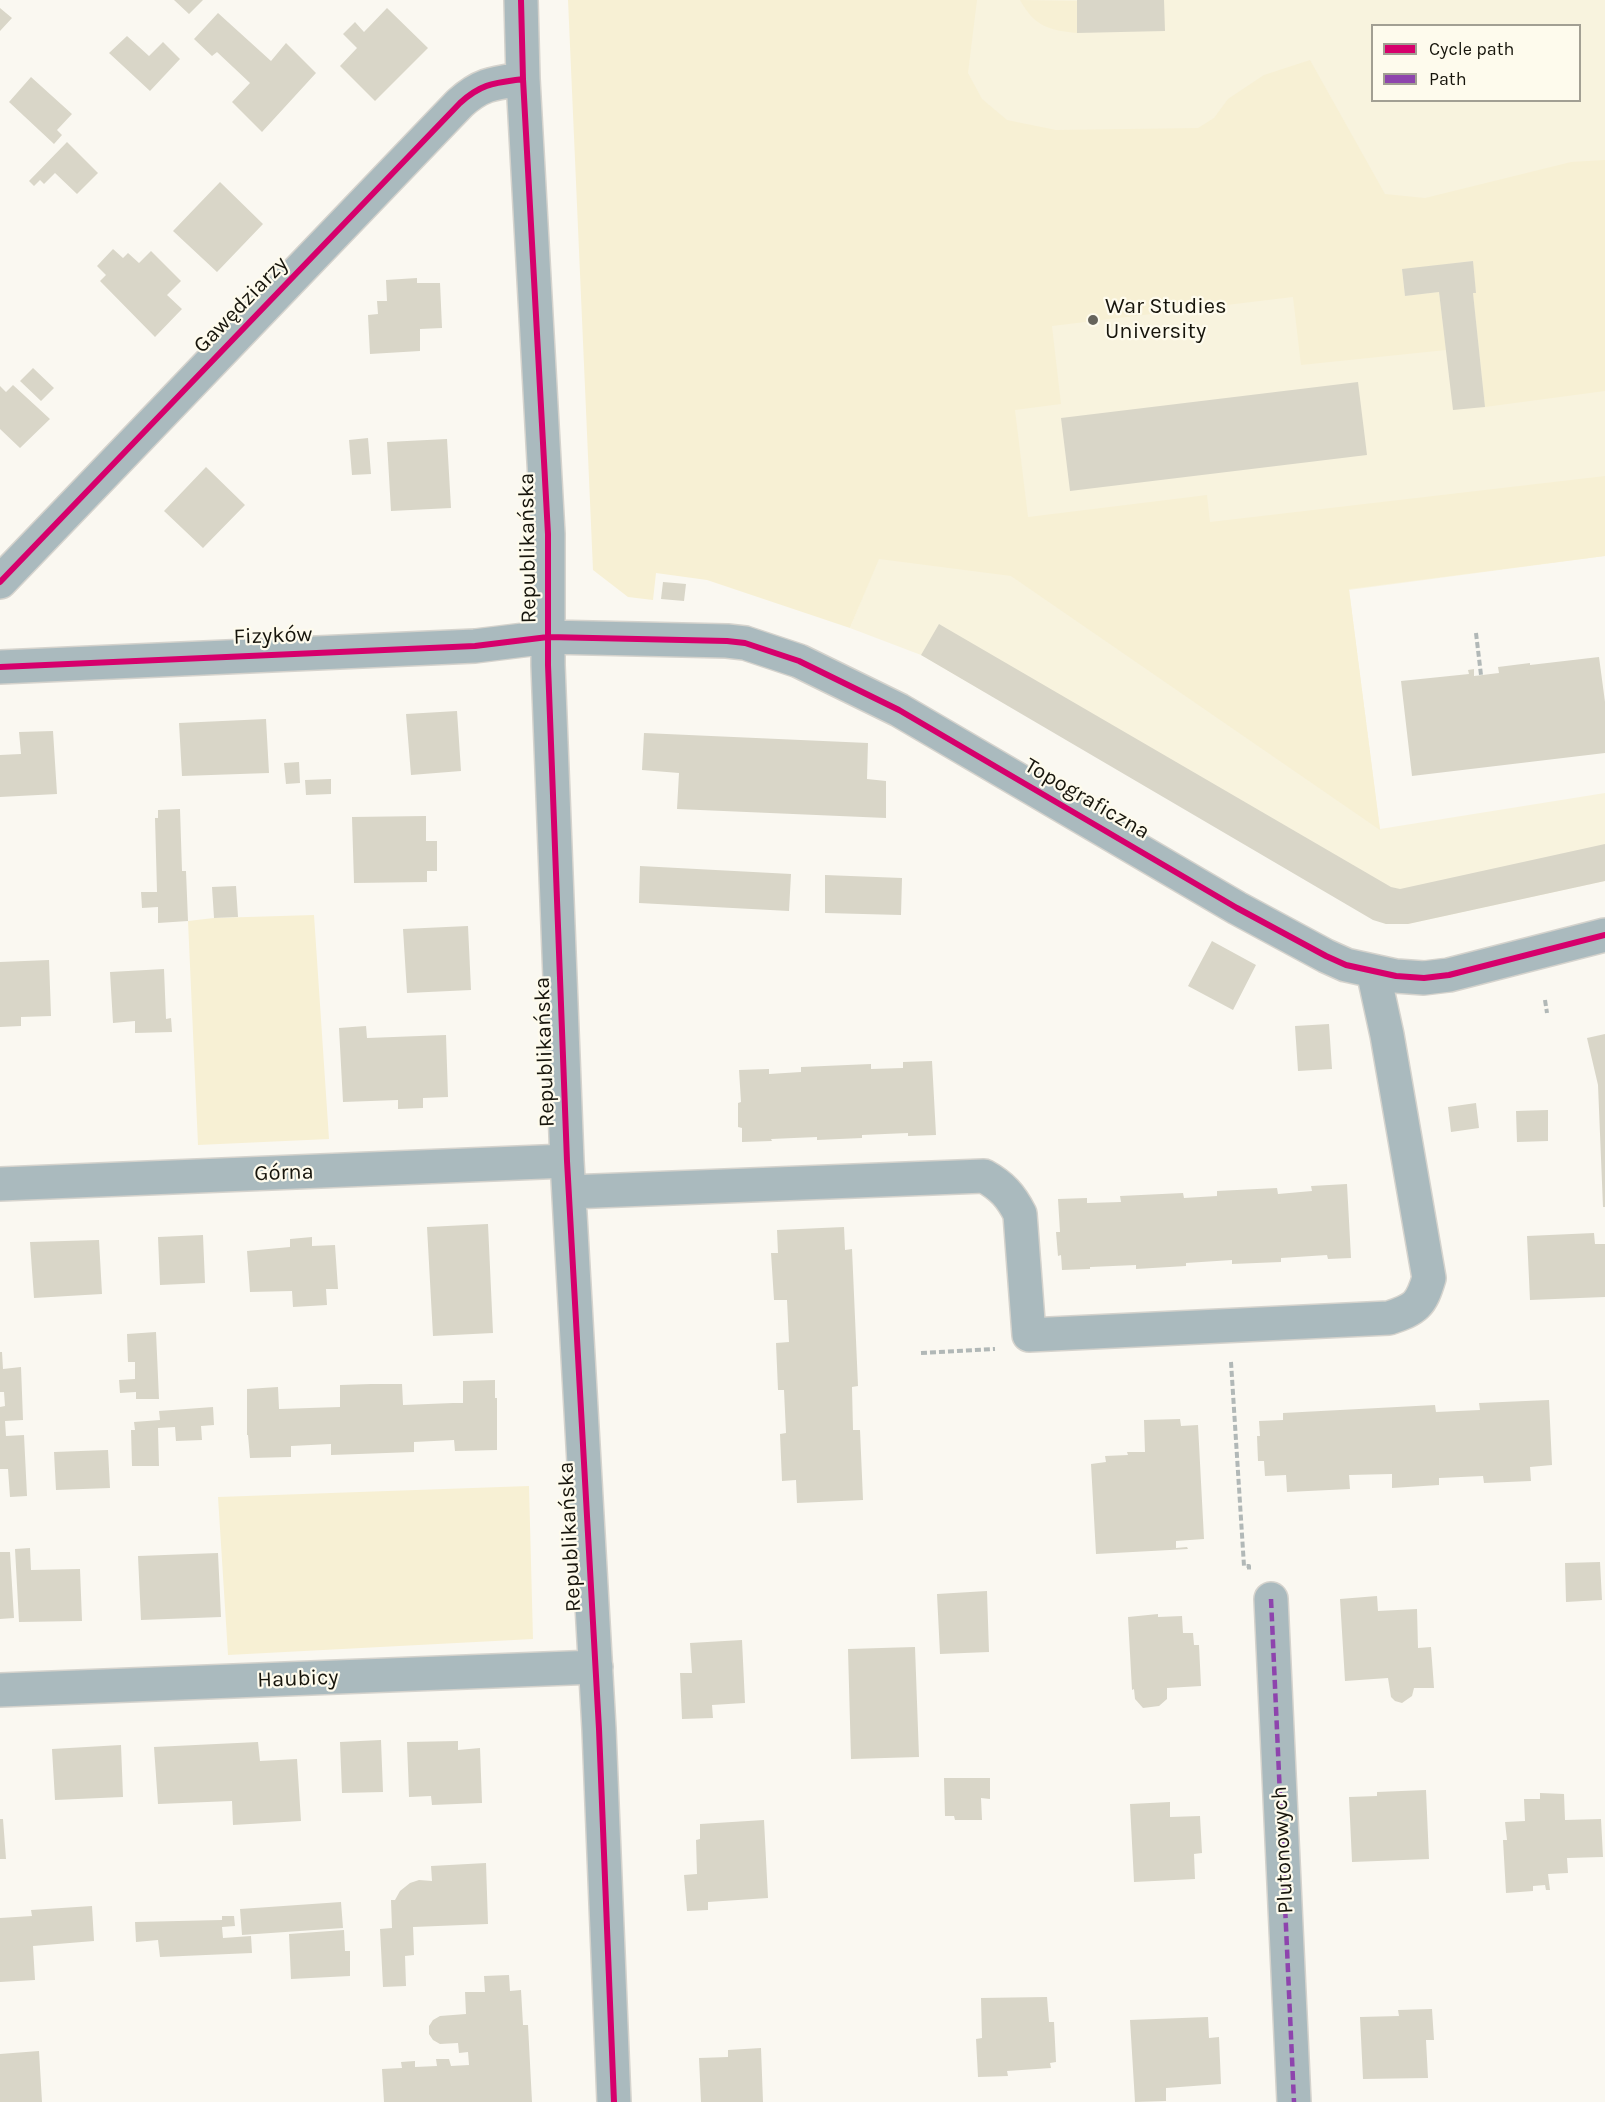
<!DOCTYPE html>
<meta charset="utf-8">
<style>
body{margin:0}
#map{position:relative;width:1605px;height:2102px;overflow:hidden;background:#faf8f1;font-family:Karla,sans-serif}
canvas{display:block}
.legend{position:absolute;left:1371px;top:24px;width:210px;height:78px;box-sizing:border-box;background:#fefbed;border:2px solid #a29f93;margin:0;padding:8px 10px;list-style:none;font-size:18px;color:#17150c}
.legend li{display:flex;align-items:center;gap:12px;height:30px}
.legend b{width:30px;border:2px solid #a29f93}
</style>
<div id="map">
<canvas width="1605" height="2102"></canvas>
<ul class="legend">
<li><b style="height:8px;background:#d6006c"></b>Cycle path</li>
<li><b style="height:8px;background:#8e44ad"></b>Path</li>
</ul>
</div>
<script>
const ctx = document.querySelector('canvas').getContext('2d');
ctx.lineJoin = 'round';
function fill(path, color) {
  ctx.fillStyle = color;
  ctx.fill(path, 'evenodd');
}
function trace(path, color, width, dash) {
  ctx.strokeStyle = color;
  ctx.lineWidth = width;
  ctx.lineCap = dash ? 'butt' : 'round';
  ctx.setLineDash(dash || []);
  ctx.stroke(path);
}
function drawText(font, color, halo, rows, align = 'center') {
  ctx.font = font + ' Karla,sans-serif';
  ctx.lineWidth = 4.5;
  ctx.setLineDash([]);
  ctx.textBaseline = 'middle';
  ctx.strokeStyle = halo;
  ctx.fillStyle = color;
  for (const [text, x, y, turn = 0] of rows) {
    ctx.save();
    ctx.translate(x, y);
    ctx.rotate((+turn || 0) * Math.PI / 180);
    ctx.textAlign = isNaN(turn) ? turn : align;
    if (halo) ctx.strokeText(text, 0, 0);
    ctx.fillText(text, 0, 0);
    ctx.restore();
  }
}
const built = new Path2D(`
 M568 0H1605V556L1349 590 1380 829 1605 793V881L1408 924H1386L921 655 850 628 878 559ZM1372 26H1580V100H1372Z`);
const green = new Path2D(`
 M568 0H977L968 73 982 99 1007 120 1056 130 1198 128 1214 118 1228 99 1264 75 1310 60 1385 194 1425 198 1571 162 1605 160V391L1485 407 1473 293H1476L1472 261 1402 270 1405 296 1439 292 1446 350 1301 365 1293 297 1052 326 1061 404 1015 410 1028 517 1207 495 1210 522 1605 476V556L1349 589 1380 830 1011 576 879 559 850 628 707 580 656 573 653 600 628 597 593 570Z
 M1020 0 1077 1V33C1049 30 1035 27 1020 0Z
 M314 915 329 1139 198 1145 188 921 214 918Z
 M529 1486 533 1639 228 1655 218 1497Z`);
const building = new Path2D(`
 M174 0H203L189 14Z
 M1077 0H1164L1165 31 1077 33Z
 M0 8 12 18 0 31Z
 M387 8 428 48 375 101 340 66 357 48 343 34 355 22 364 32Z
 M218 13 271 61 286 43 316 73 262 132 232 102 250 83 217 52 212 56 194 39Z
 M127 36 149 56 163 42 180 59 150 91 109 53Z
 M31 77 72 114 57 130 62 135 54 144 9 102Z
 M67 142 98 173 77 194 55 173 44 184 40 180 34 186 29 181Z
 M220 182 263 224 217 272 173 231Z
 M113 249 123 258 128 253 139 263 151 251 181 281 167 295 182 309 155 337 100 281 106 275 97 266Z
 M1473 261 1476 293H1473L1485 407 1453 410 1439 292 1405 296 1402 269Z
 M417 278V283H440L442 328 420 329V351L370 354 368 315 378 314 377 301H387L386 280Z
 M33 368 54 388 41 401 20 381Z
 M1358 382 1367 455 1070 491 1061 418Z
 M13 385 50 419 20 448 0 429V386L6 392Z
 M368 438 371 474 352 475 349 440Z
 M447 439 451 508 391 511 387 442Z
 M206 467 245 505 203 548 164 511Z
 M663 582 686 584 684 601 661 599Z
 M939 624 1391 887 1400 889 1605 844V881L1408 924H1386L1373 920 921 655Z
 M1599 657 1605 702V753L1412 776 1401 681 1469 674 1468 670 1474 669V676L1499 673 1498 667 1530 663V665Z
 M457 711 461 771 411 775 406 714Z
 M266 719 269 773 182 776 179 723Z
 M53 731 57 794 0 797V755L21 754 19 732Z
 M644 733 868 743 867 779 886 781V818L677 809 679 773 642 770Z
 M299 762 300 783 286 784 284 763Z
 M331 779V794L306 795 305 780Z
 M180 809 182 871H186L188 921 158 923V907L142 908 141 892H157L155 818H158V810Z
 M426 816V841H437V871H427V882L354 883 352 817Z
 M640 866 791 874 789 911 639 903Z
 M825 875 902 878 901 915 825 913Z
 M236 886 238 917 214 918 212 887Z
 M468 926 471 990 407 993 403 929Z
 M1212 941 1256 965 1233 1010 1188 986Z
 M49 960 51 1016 21 1017V1026L0 1027V962Z
 M164 969 166 1019 171 1018 172 1032 135 1033V1021L113 1023 110 972Z
 M1329 1024 1332 1069 1298 1071 1295 1026Z
 M366 1026 367 1038 446 1035 448 1097 423 1098V1108L398 1109V1100L343 1102 339 1028Z
 M1605 1034V1207H1603L1598 1085 1587 1038Z
 M932 1061 936 1135 908 1136V1133L862 1135V1138L817 1140V1137L771 1139 772 1141 742 1142V1128L738 1127V1103L741 1102 739 1070 769 1069V1074L801 1072V1067L871 1064V1069L903 1068V1062Z
 M1476 1103 1479 1128 1451 1132 1448 1107Z
 M1548 1110V1141L1517 1142 1516 1111Z
 M1347 1184 1351 1258 1328 1259 1327 1255 1281 1258V1262L1232 1264V1260L1186 1263V1266L1136 1269V1265L1090 1267V1269L1062 1270 1061 1255 1058 1256 1056 1232H1060L1058 1199 1087 1198V1203L1121 1202 1120 1196 1183 1193 1184 1198 1217 1196V1191L1277 1188 1278 1194 1312 1191 1311 1186Z
 M488 1224 493 1333 433 1336 427 1227Z
 M844 1227 845 1250 852 1249 858 1386 852 1387 853 1430H860L863 1500 797 1503 796 1480 782 1481 780 1434 786 1433 784 1390H778L776 1343 789 1342 787 1300H774L771 1253H778L777 1230Z
 M1594 1233 1595 1244H1605V1297L1530 1300 1527 1236Z
 M203 1235 205 1283 160 1285 158 1237Z
 M312 1237V1246L335 1245 338 1289H326L327 1305 293 1307 292 1291 250 1292 247 1251 290 1247V1239Z
 M99 1240 102 1294 34 1298 30 1242Z
 M156 1332 159 1399H136V1392L120 1393 119 1380 135 1379V1362H128L127 1334Z
 M0 1352H2L3 1369 21 1367 23 1420 5 1421 6 1436 24 1435 27 1496 10 1497 8 1469H0V1407L5 1406 4 1392H0Z
 M495 1380V1398H497V1450L455 1451 454 1440 414 1442V1452L331 1455V1444L291 1446V1457L250 1458 248 1435H247V1389L278 1387 279 1409 340 1407V1385L371 1384H402L403 1405 453 1403H463V1381Z
 M1549 1400 1552 1465 1530 1467 1531 1481 1484 1483 1483 1476 1439 1478V1485L1392 1488V1474L1349 1475 1350 1489 1287 1492 1286 1475 1265 1476 1264 1461H1258L1257 1436H1260L1259 1421 1283 1420V1413L1435 1405 1436 1412 1480 1410 1479 1403Z
 M213 1407 214 1425 201 1426 202 1440 176 1441 175 1427 158 1428 159 1466H132L131 1430H135L134 1422 160 1420 159 1411Z
 M1180 1419 1181 1426 1198 1425 1204 1539 1176 1541V1548L1187 1547 1188 1549 1096 1554 1091 1464 1106 1462 1105 1456 1128 1455 1127 1452H1145L1144 1420Z
 M108 1450 110 1488 56 1490 54 1452Z
 M30 1548 31 1570 80 1569 82 1621 19 1622 15 1549Z
 M0 1552H10L14 1618 0 1619Z
 M218 1553 221 1617 141 1620 138 1556Z
 M1600 1562 1602 1600 1566 1602 1565 1563Z
 M987 1591 989 1652 940 1654 937 1594Z
 M1377 1596 1378 1611 1417 1609 1418 1648 1431 1647 1434 1688H1414L1412 1696 1402 1703 1395 1701 1391 1697 1388 1678 1345 1681 1340 1599Z
 M1158 1614V1617L1182 1616 1183 1633H1193L1194 1645H1199L1201 1686 1167 1688V1699L1159 1706 1143 1708 1135 1699 1134 1689 1132 1690 1128 1617Z
 M742 1640 745 1703 712 1705 713 1718 682 1719 680 1673H692L690 1643Z
 M915 1647 919 1757 851 1759 848 1649Z
 M381 1740 383 1792 342 1793 340 1742Z
 M458 1741V1750L480 1748 482 1803 432 1805 431 1796 409 1797 407 1742Z
 M258 1742 260 1761 297 1759 301 1821 233 1825 232 1801 158 1804 154 1747Z
 M121 1745 123 1797 55 1800 52 1749Z
 M944 1778H990V1799L981 1798 982 1820H955L954 1816H945Z
 M1426 1790 1429 1859 1352 1862 1349 1797 1377 1796V1792Z
 M1540 1793 1564 1794 1565 1820 1601 1819 1603 1857 1567 1858 1568 1873 1548 1874 1550 1890H1546L1545 1885 1533 1886V1891L1506 1893 1503 1840H1507L1505 1822 1525 1821 1524 1799H1540Z
 M1170 1802V1817L1200 1816 1202 1853 1194 1854 1195 1879 1134 1882 1130 1804Z
 M0 1819H3L6 1859H0Z
 M764 1820 768 1898 708 1902V1910L687 1911 684 1875 697 1874 696 1840 700 1839V1824Z
 M486 1863 488 1924 413 1927 414 1955 405 1956 406 1986 383 1987 380 1929 392 1928 391 1900H395L400 1891 410 1883 419 1880 432 1881 431 1866Z
 M341 1902 343 1928 242 1935 240 1909Z
 M92 1906 94 1941 33 1946 35 1980 0 1982V1918L32 1916 31 1910Z
 M222 1916H234L235 1926 222 1927 223 1938 251 1936 252 1953 160 1957 158 1940 136 1942 135 1922 222 1920Z
 M344 1930 345 1951H350V1976L291 1979 289 1934Z
 M509 1975 510 1991 521 1990 523 2025H528L532 2102H384L382 2069 402 2068 401 2062 415 2061V2067L437 2066 436 2059H449L451 2066 469 2065 468 2052 459 2053 458 2043 440 2044 433 2040 429 2034V2026L433 2020 440 2016 466 2014 465 1992H485L484 1976Z
 M1047 1997 1049 2022H1054L1056 2062 1050 2063 1051 2068 1007 2071 1008 2076 978 2077 976 2039 982 2038 981 1998Z
 M1432 2009 1434 2040H1426L1428 2078 1363 2079 1360 2017 1399 2016 1398 2010Z
 M1208 2017 1209 2038 1219 2037 1221 2084 1166 2088V2101L1135 2102 1130 2020Z
 M761 2048 763 2102H701L699 2058 728 2057V2050Z
 M39 2051 42 2102H0V2054Z`);
const path = new Path2D(`
 M1476 633 1481 675
 M1545 1000 1547 1013
 M921 1353 995 1349
 M1231 1362 1244 1566H1249V1571`);
const minor = new Path2D(`
 M521 0 523 79 548 534V665L567 1161 599 1729 614 2102
 M0 582 460 103C482 83 495 83 523 79
 M0 667 475 646 548 637 727 641 745 643 799 661 899 710 1237 908 1326 956 1346 965 1396 976 1424 978 1449 975 1605 935
 M0 1184 567 1161
 M569 1192 984 1176C1002 1186 1011 1196 1020 1214L1029 1335 1389 1318C1416 1309 1421 1305 1429 1278L1387 1035 1373 971
 M1271 1599 1294 2102
 M0 1690 596 1667`);
const quiet = new Path2D(`
 M1271 1599 1294 2102`);
const cycleway = new Path2D(`
 M521 0 523 79 548 534V665L567 1161 599 1729 614 2102
 M0 582 460 103C482 83 495 83 523 79
 M0 667 475 646 548 637 727 641 745 643 799 661 899 710 1237 908 1326 956 1346 965 1396 976 1424 978 1449 975 1605 935`);
const markers = [
 [1093,320,6,"#66645c"]
];
const streetNames = [
 ["Gawędziarzy",241,305,-46],
 ["Republikańska",528,548,-91],
 ["Fizyków",273,636,-2],
 ["Topograficzna",1087,799,30],
 ["Republikańska",545,1052,-92],
 ["Górna",284,1173,-2],
 ["Republikańska",570,1537,-93],
 ["Haubicy",298,1679,-2],
 ["Plutonowych",1283,1850,-93]
];
const poiNames = [
 ["War Studies",1105,307],
 ["University",1105,332]
];
fill(built, '#f8f3de');
fill(green, '#f7f0d4');
fill(building, '#d9d6c8');
trace(minor, '#d5d3cd', 36);
trace(path, '#b1b8b7', 4, [6, 3]);
trace(minor, '#aababe', 33);
trace(quiet, '#8e44ad', 4.5, [9, 4.5]);
trace(cycleway, '#d6006c', 6);
for (const [x, y, r, color] of markers) {
  const dot = new Path2D();
  dot.arc(x, y, r, 0, 2 * Math.PI);
  ctx.fillStyle = color;
  ctx.fill(dot);
  trace(dot, '#fefbed', 2);
}
drawText('22px', '#17150c', '#fefbed', streetNames);
drawText('22px', '#17150c', '#fefbed', poiNames, 'left');
</script>
